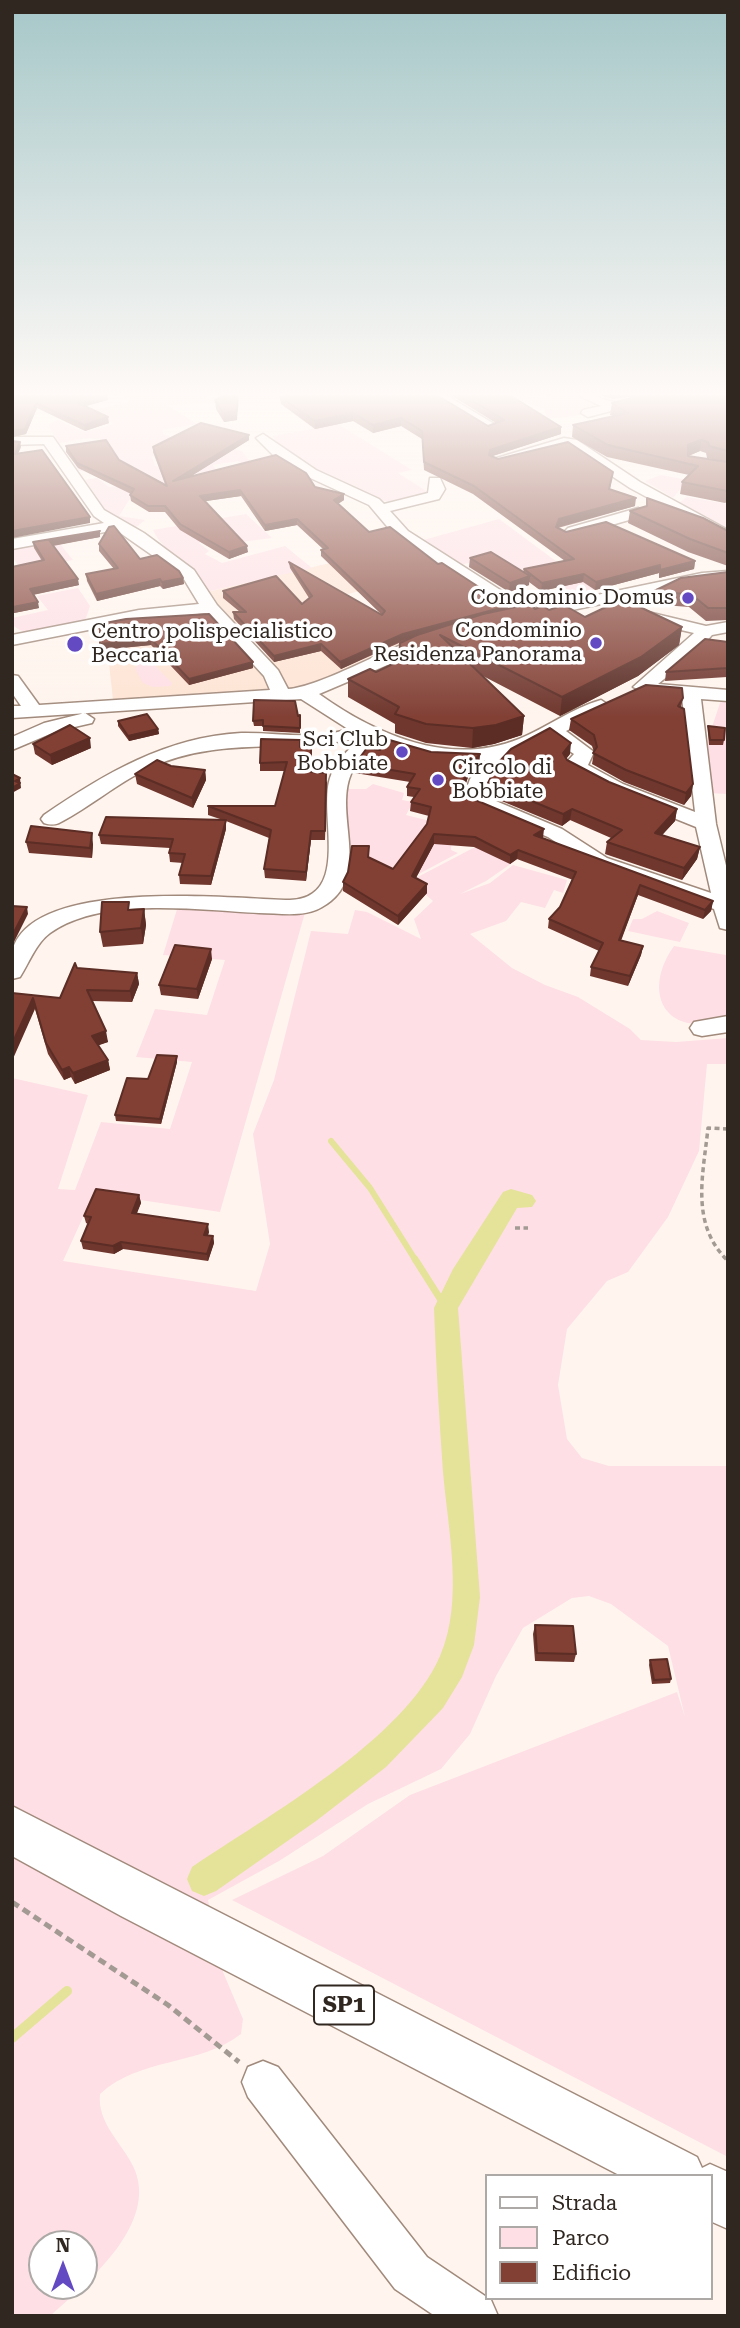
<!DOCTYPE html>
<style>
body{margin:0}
#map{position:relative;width:740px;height:2328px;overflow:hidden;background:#fff5ee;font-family:"Roboto Serif",serif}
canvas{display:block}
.frame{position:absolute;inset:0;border:14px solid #302721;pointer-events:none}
.legend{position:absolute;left:485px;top:2174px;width:228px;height:126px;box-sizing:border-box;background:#fff;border:2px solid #aca9a6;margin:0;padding:9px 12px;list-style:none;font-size:21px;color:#302721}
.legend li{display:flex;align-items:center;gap:14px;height:35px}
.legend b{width:35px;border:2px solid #aca9a6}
.north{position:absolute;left:28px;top:2230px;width:70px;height:70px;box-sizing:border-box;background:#fff;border:2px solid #aca9a6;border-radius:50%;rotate:0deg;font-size:19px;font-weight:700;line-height:28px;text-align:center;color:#302721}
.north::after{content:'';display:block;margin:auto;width:24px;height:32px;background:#634ac3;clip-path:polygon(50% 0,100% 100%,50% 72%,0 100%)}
</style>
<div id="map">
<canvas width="740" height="2328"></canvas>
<div class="frame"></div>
<ul class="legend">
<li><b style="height:9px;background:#fff"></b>Strada</li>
<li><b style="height:19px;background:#fedfe5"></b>Parco</li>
<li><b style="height:19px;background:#824035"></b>Edificio</li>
</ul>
<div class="north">N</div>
</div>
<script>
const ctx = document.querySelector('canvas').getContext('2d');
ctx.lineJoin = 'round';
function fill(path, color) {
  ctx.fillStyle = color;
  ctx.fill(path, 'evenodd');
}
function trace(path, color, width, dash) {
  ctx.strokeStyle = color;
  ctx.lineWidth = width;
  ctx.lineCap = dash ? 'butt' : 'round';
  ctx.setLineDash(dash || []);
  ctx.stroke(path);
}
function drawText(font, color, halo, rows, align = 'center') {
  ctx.font = font + ' "Roboto Serif",serif';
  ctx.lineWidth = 7;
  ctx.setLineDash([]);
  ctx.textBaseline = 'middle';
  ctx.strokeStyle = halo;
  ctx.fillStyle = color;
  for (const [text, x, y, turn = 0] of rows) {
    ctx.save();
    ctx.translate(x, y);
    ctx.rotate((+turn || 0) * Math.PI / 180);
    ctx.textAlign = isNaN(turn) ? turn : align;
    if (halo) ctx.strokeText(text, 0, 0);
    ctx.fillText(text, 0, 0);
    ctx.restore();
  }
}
const built = new Path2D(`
 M347 559 379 586 344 595 408 644 331 682 285 691 266 654 308 639 284 614 230 626 258 654 268 689 113 700 109 664 129 657 127 626 200 605 207 592Z`);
const green = new Path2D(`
 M116 391H182V394H203L209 399 235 391H295L294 395 301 398 167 405 197 424 162 430 164 435 242 451 255 468 247 469 239 461 213 465 226 486 174 493 205 453 152 456 155 466 175 469 163 488 136 489 119 516 145 520 135 528 107 512 85 480 97 478 109 487 133 485 122 465 79 471 75 465 117 459 103 440 89 438 59 443 48 425 58 420 84 432 114 424 88 411 132 401Z
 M520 391 518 393 533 399 571 391 602 406 576 416 547 419 544 409 495 392Z
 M338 424 412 470 398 473 428 492C416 496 398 504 385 501 363 496 277 458 273 436Z
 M661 475 688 480 673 498 645 481Z
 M687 497 728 504V529L716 527 679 503Z
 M246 514 272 538 240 542 225 534 199 543 209 551 205 554 222 563 285 546 312 568 206 592C194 562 166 558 153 530Z
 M499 519 595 590 600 594 580 599 542 572 520 579 486 558 457 566 420 541Z
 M56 539 73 560 22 570 12 557V547Z
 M78 588 90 606 85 621C63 626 29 643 12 624V618L48 610 37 596Z
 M139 662 152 663 172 683 171 686 153 687 143 683 135 669Z
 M721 700H728V794L707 793 702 757Z
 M373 784 404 793 402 800 413 802 406 815 446 825 452 838 451 850 458 853 402 883 345 869 343 789H366Z
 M500 834 534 848 486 881 460 894 490 883 513 865 567 880 563 893 554 890 545 908 521 902 506 921 470 934 512 968 545 985 578 997 630 1029 641 1040 676 1042 728 1038V1064H707L699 1151 668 1217 628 1272 607 1281 567 1329 558 1385 567 1439 582 1458 609 1466H728V2157L232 1900 323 1856 410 1795 677 1692 685 1717 668 1646 611 1604 589 1596 572 1598 523 1628 496 1676 470 1734 441 1769 368 1804 279 1861 208 1900 223 1972 243 2019 241 2034C200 2066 140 2057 100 2094 97 2123 122 2143 133 2166 161 2223 86 2284 50 2316H12V1078L88 1095 58 1189 75 1190 101 1122 170 1129 192 1062 136 1057 155 1009 207 1015 225 960 163 955 178 906 306 909 220 1212 94 1193 63 1261 256 1291 270 1244 253 1134 274 1080 311 931 348 934 355 910 367 912 421 939 414 919 433 901 410 881ZM42 2244H84V2286H42Z
 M657 911 689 923 680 942 628 931 633 919H642Z
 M674 946 726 955 728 1018C667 1041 640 994 674 946Z`);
const streamFar3 = new Path2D(`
 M136 391 139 392`);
const streamFar2 = new Path2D(`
 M331 1141 370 1188 416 1261`);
const streamFar1 = new Path2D(`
 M415 1259 446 1308`);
const stream = new Path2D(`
 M12 2038 67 1991`);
const canal = new Path2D(`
 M511 1189 532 1195 536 1201 532 1207 517 1208 458 1308 480 1597 474 1645 462 1677 443 1708 386 1767 316 1821 216 1891 204 1896 192 1891 187 1879 192 1867C266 1817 405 1739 440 1656 464 1601 448 1530 443 1472 439 1417 436 1363 434 1308L453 1269 503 1192Z`);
const pathFar1 = new Path2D(`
 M728 1129 708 1128C703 1176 690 1224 728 1261
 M515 1228H528`);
const path = new Path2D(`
 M12 1902 168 2005 239 2062`);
const minor = new Path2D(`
 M422 391H439L501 428 489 431Z
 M569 391C589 391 604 402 617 402 638 402 662 391 688 391L588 417 581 413 583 410 601 406Z
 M263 434 316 470 379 499 384 504 428 493 430 478H440L445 489 439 499 390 511 408 531 530 609 702 573 728 571V581L702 583 534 618H521L396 537 369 505 306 476 275 457 256 438Z
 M12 437H53L104 510 144 533 194 570 217 605 278 670 288 689C328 686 416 630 439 635L442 639 439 643 319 694C376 735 450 767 519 739 546 728 572 708 601 700L610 706 608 710 566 731 594 752 588 765 623 784 695 812 682 697 646 693 633 687 694 633 642 621 639 617 648 612 706 626 728 622V632L712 635 695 654 658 684 728 690V701L701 699 716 824 728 874V930L720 928 714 909 593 866 548 837 466 803 463 799 470 779 485 760 449 761 380 743C369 751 356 761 351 774 333 816 374 878 322 907 304 918 279 913 259 913 198 910 101 896 50 933 36 943 29 963 20 977L12 979C12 971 10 960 12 952 30 876 232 899 290 900 352 898 318 814 330 778 335 761 350 747 364 737 288 755 222 734 147 769 116 784 90 807 59 823 54 825 50 825 44 823L41 819 44 815C104 774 166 737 241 733 276 732 315 741 348 729L301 699 12 718V706H21L12 693V675L18 676 39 705 270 690 264 676 206 613 139 620 12 645V635L139 610 199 604 182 576 116 530 12 549V539L104 523 94 516 44 444 12 445ZM551 739 574 754 564 765 567 769 609 792 696 827 711 893 607 858 562 829 484 796C499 753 515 756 551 739Z
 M564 438 577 440 640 482 728 530V541L630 488 568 447 497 464 490 460Z
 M638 508 643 510V516L573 536 565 531 568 528Z
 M85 713 94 719 92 723 57 731 12 750V737L44 723Z
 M728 1016V1032L702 1036 694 1034 690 1028 694 1022Z
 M263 2061 278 2067 427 2257 491 2300 498 2316H435L395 2289 248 2097 242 2082 248 2067Z`);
const major = new Path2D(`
 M12 1806 697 2157 702 2168 710 2164 728 2172V2229L710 2221V2176H621L121 1916 12 1856Z`);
const wall = new Path2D(`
 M12 391 108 400 85 406 109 423 85 431 37 408 26 434 12 437Z
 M186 391H209L204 393H186Z
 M238 391 237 420 224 422 216 409 215 400Z
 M300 391H430L488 426 496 423 444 391H503L561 434 493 456 498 459 613 472 610 489 635 506 558 528 566 532 695 561 694 569 659 578V573L595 590 583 582 541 591 529 582V585L509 592 469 567 470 558 523 572 524 569 565 561 473 494 424 470 422 439 401 426 373 433 353 421 315 429 281 404 280 397 305 393Z
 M589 391H728V500L725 503 680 494 682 482 689 475 607 457 572 437 573 425 614 416 610 415 612 403 644 395 612 399ZM700 451 706 453 707 458 717 460 688 456Z
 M249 435V440L191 476 315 487 344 494V500L338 504 369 532 438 564 508 609H535L549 610 585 617 682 627 679 645 638 676 560 716 483 676 524 716 522 735 494 744 472 748 426 743 395 733V724L348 697V679L376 672 399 662 408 639 341 669 321 651 274 662 234 619 233 612H240L223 598V591L302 604 309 598 290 568 289 562 382 615 321 556V550L323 549 297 525 265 531 241 496 205 501 248 552 229 559 180 530 165 512H149L131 501 130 495 131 494 78 468 66 452V446L119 460 165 484 153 452V447Z
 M647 498 728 531V566L688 552 628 523 630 511 646 506Z
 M100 531V537L53 546 79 585 33 595 39 608 14 613 12 611V567L42 561 34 548 33 542Z
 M99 544 140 559 183 578 184 584 163 589 160 586 97 601 87 581 86 574 114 569 99 551Z
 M728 572V620L706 621 689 607 650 604 652 592Z
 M100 624 253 662V668L189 685 151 645 101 650Z
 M728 642 727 677 665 681 666 672Z
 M683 698 681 707 693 784 691 796 684 805 624 782 592 764 594 752 592 746 569 730 571 719Z
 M300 715V733L263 731V726H254L253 721Z
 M118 721 158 729 159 734 129 741 118 726Z
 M708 726 724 740 723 745H709L708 731Z
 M33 744 91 748 52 765 35 754Z
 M300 747 312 772 327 782 325 840H311L306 881 265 878 264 869 269 838 226 821V829L211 885 180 884 179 875 183 863 170 862 169 853 170 848 101 844 99 835 223 820 208 815V806H275L285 771H260V763Z
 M380 750 480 754 479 763 468 777 463 792 466 796 543 838 713 901 711 911 703 919 638 895 621 941 643 946 641 955 628 986 590 976 591 967 599 951 548 928 549 919 560 907 573 880 517 859 510 864 474 847 434 844 416 878 427 893 398 925 343 891V882L369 858 393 869 427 824 429 816 410 811 411 802 414 797 407 796V787L410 782 355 773V764Z
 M570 754 566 759 609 782 677 809 675 821 662 835 700 847 697 859 682 880 605 854 607 842 611 838 570 820 562 826 487 795 488 783Z
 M171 766 205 770 206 780 193 808 137 784 135 774Z
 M26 842 93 844 92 858 29 853Z
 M144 909 146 925 143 944 103 947 100 932 131 910Z
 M212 959 198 999 161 995 159 985Z
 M77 968 137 973 139 984 132 1002 92 1001 108 1042 98 1045 108 1060 110 1070 75 1084 71 1077 64 1080 48 1054 35 1009 12 993 60 998Z
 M177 1056V1062L161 1124 116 1121 115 1115Z
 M139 1195 141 1203 136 1214 209 1232 208 1235 213 1236 214 1243 208 1261 123 1249 114 1254 83 1249 81 1241 88 1224 86 1223 84 1216Z
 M535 1625 576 1654 574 1662 535 1661 533 1634Z
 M650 1660 671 1679 670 1683 652 1684 649 1665Z`);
const shadedWall = new Path2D(`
 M238 391 237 420 224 422 223 413Z
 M613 391H673L612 399Z
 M107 394 108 400 79 408 78 403Z
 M36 403 37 408 26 434 12 437V431Z
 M353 413V421L315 429V421Z
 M108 417 109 423 85 431 84 425Z
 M401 418V426L373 433V425Z
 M561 427V434L489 457 490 450Z
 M249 435V440L174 487 173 481Z
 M701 440 700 451 686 457 688 445Z
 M20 442 21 447 16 459 15 454Z
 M240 490 241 496 200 502V496Z
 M728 490V500L725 503 727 491Z
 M344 494V500L334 506V500Z
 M636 498 635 506 558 527 556 535V527L559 519Z
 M90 517V523L12 538V531Z
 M297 519V525L265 531V525Z
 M100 531V537L50 546 49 540Z
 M247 546 248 552 229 559V552Z
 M695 561 694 569 659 578 660 570Z
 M660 565 659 573 595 590 596 582Z
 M584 574 583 582 541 591 542 583Z
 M530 576 529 585 509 592 510 583Z
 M183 578 184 584 163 589 162 582Z
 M78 579 79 585 31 595 30 589Z
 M160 579V586L97 601 96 594Z
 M38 602 39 608 14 613 13 607Z
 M508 606V612L403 640 341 669 340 662 403 634Z
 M682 627 679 645 638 676 560 716 562 697Z
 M151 639V645L101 650 100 644Z
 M321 644V651L274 662V656Z
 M253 662V668L189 685V679Z
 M524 716 522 735 494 744 472 748 473 728Z
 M158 729 159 734 129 741 128 736Z
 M90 738 91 748 52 765 50 755Z
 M571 743 570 754 561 765 563 753Z
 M480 754 479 763 468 777 461 798V789L468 768Z
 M205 770 206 780 193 808 192 798Z
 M20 778 21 788 12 793V788L15 781Z
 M693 784 691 796 684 805 686 793Z
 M572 809 570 820 562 826 563 814Z
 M677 809 675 821 653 845 655 833Z
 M226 820V829L211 885V876Z
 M544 829 543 838 533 844 534 835Z
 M311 831V840L306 881V872Z
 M92 833 93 844 92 858 90 848Z
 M434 834V844L412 885V876Z
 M700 847 697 859 682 880 684 868Z
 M518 850 517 859 510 864V855Z
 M427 884V893L398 925V916Z
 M640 885 638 895 617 950 619 940Z
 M713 901 711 911 703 919 705 910Z
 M27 907 28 914 12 946V936Z
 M144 909 146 925 143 944 141 928Z
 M643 946 641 955 628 986 630 976Z
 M211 949 212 959 198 999 197 989Z
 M137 973 139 984 132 1002 130 991Z
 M33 998 35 1009 12 1061V1044Z
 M106 1031 108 1042 94 1047 92 1036Z
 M177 1056V1062L161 1124 160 1119Z
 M108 1060 110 1070 75 1084 73 1073Z
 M69 1067 71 1077 64 1080 62 1070Z
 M139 1195 141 1203 134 1221 132 1213Z
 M208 1224 209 1232 205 1242 204 1235Z
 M213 1236 214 1243 208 1261 207 1254Z
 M121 1242 123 1249 114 1254 113 1246Z`);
const building = new Path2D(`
 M12 391H101L107 394 78 403 108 417 84 425 36 403 25 429 12 431Z
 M231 391H238L237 411 223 413 215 400Z
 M316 391H430L488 426 504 420 457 391H503L561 427 490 450 489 455 498 459 568 442 613 472 609 489 636 498 559 519 556 527 566 532 606 522 695 561 660 570V565L596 582 584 574 542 583 524 569 574 559 474 486 424 462 422 431 401 418 373 425 353 413 315 421 280 397 317 392Z
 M658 391H728V451L709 446 708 442 701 440 688 445V456L728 462 727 491 682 482 698 466 608 445 573 425 628 413 612 403Z
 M201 423 249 435 173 481 276 455 306 473 315 487 344 494 334 500 369 532 390 527 438 564 442 563 508 606 403 634 340 662 321 644 274 656 233 612H246L223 591 276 576 302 604 312 596 289 562 382 615 385 611 321 550 328 548 297 519 265 525 240 490 200 496 247 546 229 552 180 524 165 506H148L130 495 134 489 77 463 66 446 106 440 119 460 167 486 153 447Z
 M12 441 20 442 15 454 42 450 90 517 12 531Z
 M647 498 703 518 728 531V553L690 539 630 511 647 506Z
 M114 526 140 559 157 555 179 571 183 578 162 582 160 579 96 594 86 574 118 568 99 544 109 527Z
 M100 531 49 540 78 579 30 589 38 602 13 607 12 567 44 560 33 542Z
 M491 552 530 576 510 583 470 558Z
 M728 572V608H708L691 594 652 592 681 578Z
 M623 599 682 627 641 657 562 697 440 635 524 716 496 725 473 728 426 724 395 714 399 707 348 679 370 669 376 672 399 661 400 643 417 635 483 614 530 604 535 609 543 606 549 610 564 605 585 617Z
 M209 614 253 662 189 679 151 639 100 644V624L126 619Z
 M705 639 728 642V668L666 672Z
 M646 685 682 688 683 698 678 706 684 709 693 784 686 793 626 770 593 753 597 747 594 735 571 719Z
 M254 700 295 701 298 716 300 715V728L263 726V720L253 721Z
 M147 714 158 729 128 736 118 721Z
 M70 725 90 738 50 755 33 744Z
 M708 726 725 728 724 740H710Z
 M550 728 571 743 563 753 567 760 609 782 677 809 655 833 700 847 684 868 607 842 622 830 572 809 563 814 488 783 498 763 511 749Z
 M261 739 300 740V747H311V772L326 773 325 831H311L306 872 264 869 271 830 208 806H275L287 762 260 763Z
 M386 739 431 752 480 754 468 768 461 789 466 796 544 829 534 835 713 901 705 910 640 885 619 940 643 946 630 976 591 967 603 943 549 919 560 907 576 872 518 850 510 855 475 837 434 834 412 876 427 884 398 916 343 882 348 872 352 846H369L368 857 393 869 427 824 431 807 411 802 420 789 407 787 415 774 355 764 367 748 380 750Z
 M157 760 171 766 205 770 192 798 135 774Z
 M12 774 20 778 15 781 20 783 12 788Z
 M106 817 226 820 211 876 179 875 185 854 169 853 173 839 99 835Z
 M31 826 92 833 90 848 26 842Z
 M102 902H129L128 910 144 909 141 928 100 932Z
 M12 906 27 907 12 936Z
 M175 945 211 949 197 989 159 985Z
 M75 963 77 968 137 973 130 991 87 990 106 1031 92 1036 108 1060 73 1073 69 1067 62 1070 46 1043 33 998 12 1044V993L60 998Z
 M157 1055 177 1056 160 1119 115 1115 127 1078 148 1079Z
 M96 1189 139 1195 132 1213 208 1224 204 1235 213 1236 207 1254 121 1242 113 1246 81 1241 91 1217 84 1216Z
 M535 1625 573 1626 576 1654 537 1653Z
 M667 1659 671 1679 654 1680 650 1660Z`);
const markers = [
 [688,598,7,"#634ac3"],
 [596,643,7,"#634ac3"],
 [75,644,9,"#634ac3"],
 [402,752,7,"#634ac3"],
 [438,780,7,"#634ac3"]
];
const farPoinames = [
 ["Condominio Domus",674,598],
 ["Condominio",582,631],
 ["Residenza Panorama",582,655],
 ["Centro polispecialistico",91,632,"left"],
 ["Beccaria",91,656,"left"],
 ["Sci Club",388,740],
 ["Bobbiate",388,764],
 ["Circolo di",452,768,"left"],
 ["Bobbiate",452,792,"left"]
];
const shields = [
 [344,2005,60]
];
const shieldNames = [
 ["SP1",344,2005]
];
fill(built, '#fee4d4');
fill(green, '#fedfe5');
trace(streamFar3, '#e4e399', 3.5);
trace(streamFar2, '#e4e399', 6);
trace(streamFar1, '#e4e399', 7);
trace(stream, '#e4e399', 10);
fill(canal, '#e4e399');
trace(minor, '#a18a7c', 3);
trace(major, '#a18a7c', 3);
trace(pathFar1, '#a39a93', 3.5, [5, 3.5]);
trace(path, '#a39a93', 5, [8, 5]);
fill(minor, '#fff');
fill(major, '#fff');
fill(wall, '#70372e');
fill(shadedWall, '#5b2d25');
fill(building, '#824035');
trace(building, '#5b2d25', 2);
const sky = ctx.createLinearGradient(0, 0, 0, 717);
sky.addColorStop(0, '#a6c7c8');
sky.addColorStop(0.55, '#fffaf7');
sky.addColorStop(1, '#fffaf700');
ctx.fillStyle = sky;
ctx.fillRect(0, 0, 740, 717);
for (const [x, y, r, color] of markers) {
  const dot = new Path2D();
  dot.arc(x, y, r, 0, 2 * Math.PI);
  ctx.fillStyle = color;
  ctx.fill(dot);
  trace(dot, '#fff', 2.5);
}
drawText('21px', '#302721', '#fff', farPoinames, 'right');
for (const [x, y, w] of shields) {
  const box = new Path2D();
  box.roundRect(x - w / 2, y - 19.5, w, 39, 5);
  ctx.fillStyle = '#fff';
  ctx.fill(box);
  trace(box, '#302721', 2);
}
drawText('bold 23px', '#302721', null, shieldNames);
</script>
